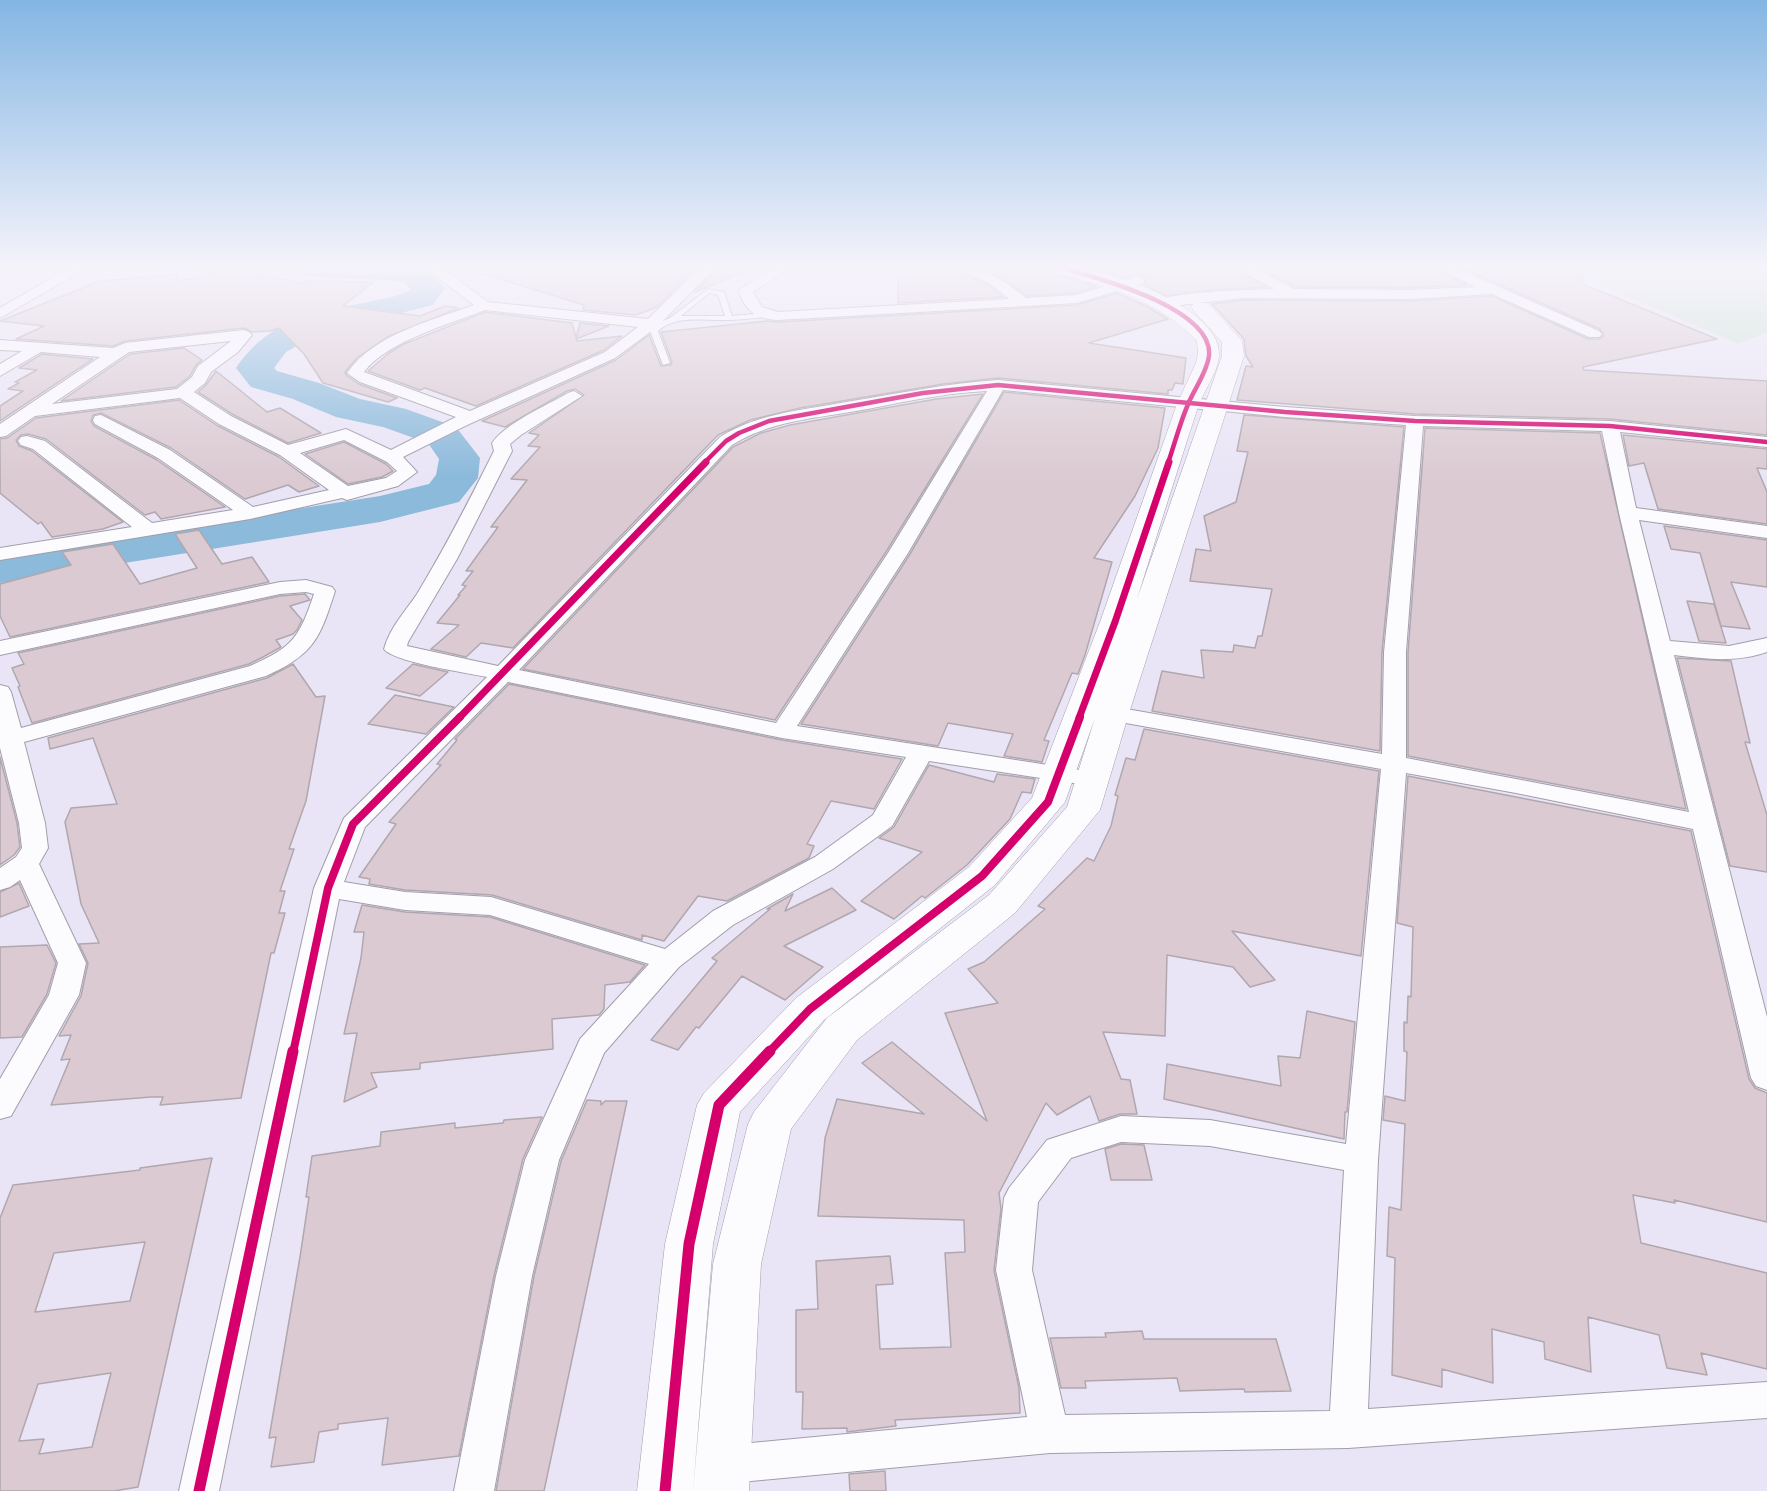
<!DOCTYPE html>
<style>
body{margin:0}
canvas{display:block;background:#eae5f6}
</style>
<canvas width="1767" height="1491"></canvas>
<script>
const ctx = document.querySelector('canvas').getContext('2d');
ctx.lineJoin = 'round';
function fill(path, color) {
  ctx.fillStyle = color;
  ctx.fill(path, 'evenodd');
}
function trace(path, color, width, dash) {
  ctx.strokeStyle = color;
  ctx.lineWidth = width;
  ctx.lineCap = dash ? 'butt' : 'round';
  ctx.setLineDash(dash || []);
  ctx.stroke(path);
}
const green = new Path2D(`
 M1560 268H1760L1767 273V332L1739 344Z`);
const stream = new Path2D(`
 M157 268H177L175 270Z`);
const river = new Path2D(`
 M302 268H425L445 288 433 305 318 334 286 352 274 368 277 371 319 383 360 399 406 409 456 427 480 458 478 478 459 502 380 522 0 583V555L380 496 429 484 436 475 439 459 428 443 383 427 336 417 293 399 251 387 236 368C272 316 315 314 372 301 384 298 400 297 411 289L402 281 317 277 306 275Z`);
const building = new Path2D(`
 M231 268 245 276 256 272 303 284 305 281 374 282 343 306 420 316 445 306 459 308 387 337 357 358 345 372 346 375 359 384 397 398 388 402 323 383 304 354 279 328 270 331 252 332 244 328 125 341 113 346 16 339 44 326 0 321 100 281 178 274 177 282Z
 M485 268H696L657 307 636 315 583 310 584 305 484 274Z
 M717 268H750V270L695 292Z
 M898 268H953L990 286 1003 297 898 303Z
 M979 268H1052L1055 274 1096 286 1076 293 1027 296 1002 278Z
 M1093 268H1234L1266 287 1211 290 1167 296 1144 285 1147 279 1139 274 1125 278Z
 M1260 268H1435L1467 285 1410 288 1295 287Z
 M1462 268H1582L1583 284 1717 339 1583 367 1584 370 1767 381V435L1610 419 1415 414 1237 400 1246 366 1253 367 1246 356 1244 339 1212 304 1244 300 1410 301 1492 296 1588 339H1599L1604 336 1600 329Z
 M1117 293 1148 307 1168 319 1089 343 1186 358 1183 384 1175 383 1172 390H1168V394L998 378 943 384 800 408 750 420 718 435 513 648 481 643 466 657 431 649 459 625 437 623 460 595H458L466 586 462 585 473 571H466L498 527H491L527 480 511 479 540 447 528 446 539 435 529 433 584 395 575 389 567 391 505 427 482 421 616 360 649 335 661 366 671 365 672 362 661 332 767 321 778 322 1077 305Z
 M485 312 572 323 577 341 622 336 604 350 476 406 425 388 420 390 368 371 389 353 404 344Z
 M580 323 609 326 576 339Z
 M184 348 202 360 196 365 190 376 176 387 61 401 130 354Z
 M42 354 93 359 0 421V406L23 391 8 389 19 383 15 382 37 370 19 368Z
 M216 371 267 412 280 408 321 433 288 443 232 414 198 392 206 385Z
 M1004 392 1165 408 1158 448 1135 496 1094 558 1112 562 1085 655 1078 674 1072 673 1044 740 1049 741 1042 762 1004 756 1013 734 948 723 938 746 801 724 910 554Z
 M983 394 886 552 775 720 523 669 733 447 761 433 790 425 936 399Z
 M179 400 218 426 279 457 319 486 299 492 288 485 245 499 171 448 101 413 93 415 91 421 94 426 157 460 225 507 161 519 155 512 145 515 46 439 28 434 21 435 16 440 19 446 32 451 123 522 103 529 52 537 41 522 38 524 0 493V439L7 438 36 418Z
 M1244 415 1404 427 1382 652 1380 751 1152 711 1162 671 1204 678 1201 650 1233 652 1234 645 1255 648 1258 636H1262L1272 589 1190 581 1196 549 1211 551 1204 516 1236 502 1248 452 1237 451Z
 M1425 428 1600 433 1686 809 1408 756V652Z
 M1623 435 1767 449V469L1757 468 1767 492V524L1658 509 1644 463 1629 466Z
 M344 442 386 464 393 471 382 477 348 484 305 454Z
 M1664 526 1767 540V587L1731 582 1750 629 1721 626 1700 553 1671 549Z
 M199 530 222 564 252 557 269 582 10 637 0 616V584L71 565 62 552 113 544 140 584 197 568 175 534Z
 M305 594 310 600 290 606 302 620 297 630 293 634 276 640 281 647 263 657 249 664 32 723 18 687 20 686 12 668 24 664 18 653 280 596Z
 M1687 601 1714 604 1726 643 1699 641Z
 M1677 658 1731 661 1750 743 1745 742 1767 815V872L1730 866Z
 M293 664 316 697 325 696 306 801 289 849H294L280 891H285L279 913H285L274 953H271L241 1098 160 1105 163 1097H151L51 1105 70 1059 61 1060 71 1035 59 1036 81 996 88 963 79 944 99 943 81 904 65 822 71 808 117 804 93 738 50 749 48 738 267 678Z
 M413 664 448 672 420 696 386 688Z
 M509 684 782 740 902 759 874 809 831 801 807 844 814 846 809 858 727 901 698 896 664 941 642 935V940L492 895 405 890 369 884 370 879 359 877 396 824 389 822 441 765 437 764 457 740 455 739Z
 M395 695 454 707 426 734 368 724Z
 M1144 729 1379 771 1361 956 1232 931 1275 980 1250 987 1233 967 1167 955 1165 1036 1103 1032 1121 1079 1130 1080 1137 1114H1120L1099 1121 1090 1096 1057 1115 1046 1103 999 1193 1001 1209 994 1270 1019 1388 1020 1413 895 1420 896 1426 847 1432V1428L802 1429 803 1392H796V1310L818 1309 816 1261 890 1256 893 1284 876 1285 880 1349 951 1347 945 1253 965 1252 964 1220 818 1216 825 1138 837 1099 924 1114 862 1063 892 1042 987 1121 945 1013 998 1003 968 969 984 962 1045 909 1038 906 1087 858 1094 861 1111 826 1118 796 1115 795 1126 758 1135 760Z
 M0 757 17 823 20 847 14 855 0 865Z
 M929 765 994 782 997 774 1035 779 1031 793 1022 792 1010 819 967 865 925 898 922 896 894 919 861 901 922 852 879 838 894 827Z
 M1408 776 1691 831 1749 1079 1755 1088 1767 1093V1222L1674 1200 1675 1203 1633 1195 1641 1243 1767 1273V1369L1701 1353 1707 1375 1667 1368 1659 1335 1588 1317 1591 1372 1545 1359 1544 1342 1492 1329 1493 1383 1442 1369V1387L1392 1375 1395 1258 1387 1256 1389 1207 1401 1210 1405 1124 1383 1120 1385 1096 1405 1101 1407 1052 1404 1051V1022L1407 1023 1408 996 1411 997 1413 927 1397 923Z
 M19 883 29 906 0 917V892Z
 M832 888 856 910 784 946 823 967 785 1000 742 976 699 1028 696 1027 678 1050 651 1040 717 961 712 958 770 909H767L793 894 785 911Z
 M362 905 405 912 490 917 645 965 630 982 605 985 604 1009 599 1015 552 1019 553 1049 420 1063V1069L371 1073 377 1087 344 1102 357 1033 344 1034 361 958 364 932H354Z
 M47 945 56 963 47 994 22 1037 0 1038V947Z
 M1307 1011 1355 1022 1347 1112H1345L1344 1139 1164 1099 1167 1064 1281 1086 1278 1056 1300 1058Z
 M587 1100 601 1101V1105L605 1101H627L544 1491H496L534 1276 561 1161Z
 M542 1117 523 1159 494 1276 459 1456 382 1465 388 1418 338 1424V1429L319 1432 314 1462 271 1467 276 1437 269 1438 300 1257 309 1197H306L312 1156 380 1146 381 1132 455 1123V1128L503 1123 504 1120Z
 M1121 1144 1144 1145 1152 1180H1111L1105 1149Z
 M212 1158 138 1487 114 1491H0V1218L13 1185 140 1170V1168ZM145 1242 130 1301 35 1312 54 1253ZM111 1373 92 1447 39 1454 44 1439 19 1441 38 1384Z
 M1142 1331 1144 1339H1276L1291 1391 1245 1392 1244 1389 1180 1391 1177 1378 1085 1381 1086 1388H1061L1050 1338 1106 1337 1105 1333Z
 M885 1471 886 1491H850L849 1474Z`);
const lane = new Path2D(`
 M708 289 724 292 732 316 765 313 769 315 765 317C752 318 739 320 727 320 703 321 677 314 658 331L670 363 663 365 650 331 658 323 670 318ZM709 293 718 295 725 316H681Z`);
const street = new Path2D(`
 M69 268H87L0 318V308Z
 M425 268H442L488 302 648 319 700 268H715L657 327 615 358 465 426 403 457 417 472 398 486 347 500 342 498 250 519 0 560V548L132 527 33 449 21 445 18 441 21 437 27 436 45 441 152 523 233 510 158 458 95 424 93 420 95 416 101 415 170 450 253 507 329 490 280 455 219 424 180 398 35 416 6 436 0 437V424L100 357 41 352 0 376V364L22 351 0 350V340L113 348 125 343 244 330 249 332 252 335 238 352 211 372 205 383 194 392 231 416 288 445 346 429 391 450 456 417 360 382 347 373C374 334 431 321 474 305ZM485 310 638 327 605 352 470 411 364 372C387 341 450 324 485 310ZM231 341 198 366 192 377 177 389 52 404 129 352ZM344 440 387 462 397 471 386 478 348 486 300 453Z
 M774 268H791L753 292 762 307 778 312 1009 299 991 284 955 268C987 268 1001 278 1026 298L1076 295 1138 276 1145 280 1143 283 1077 303 778 320C757 319 744 311 739 290Z
 M1236 268H1254L1294 289 1410 290 1476 287 1437 268H1456L1599 331 1602 334 1599 337H1589L1492 294 1410 299 1244 298 1162 307 1155 303C1166 291 1253 290 1274 289Z
 M998 380 1285 407 1415 416 1610 421 1767 437V447L1620 432 1636 508 1767 526V538L1639 520 1670 641 1729 646 1767 638V652C1737 663 1705 659 1674 655L1767 1017V1090L1756 1086 1751 1078 1693 829 1516 793 1406 773 1378 1160 1368 1409 1767 1382V1418L1348 1448 1050 1453 719 1484 705 1479 699 1465 705 1451 719 1446 1027 1417 996 1270 1004 1198 1009 1188 1047 1140 1121 1116 1210 1120 1346 1144 1381 769 1098 718 1090 716 1086 711 1090 706 1098 704 1382 754 1384 652 1406 425 1285 417 1003 390 908 553 797 726 1093 772 1102 774 1105 779 1102 784 1093 786 929 761 892 826 833 869 733 925 679 967 604 1053 559 1160 532 1276 494 1491H454L496 1276 525 1160 580 1039 649 964 490 915 405 910 339 899 219 1491H179L314 888 344 818 487 677C468 673 393 662 384 649 390 627 405 612 417 594 445 548 470 499 494 451L492 443C507 422 546 406 568 393L574 391 582 396 521 435 510 444 512 451 457 559 408 642 407 646 498 666 720 437C760 412 806 410 852 401 901 393 949 383 998 380ZM987 391 888 553 776 723 519 670 732 445C769 422 809 419 850 412 896 404 941 393 987 391ZM1423 426 1602 431 1619 513 1689 812 1406 758V652ZM508 682 782 738 906 757 873 815 815 857 713 911 665 949 491 897 405 892 344 882 365 827ZM1121 1142 1210 1146 1344 1170 1330 1411 1065 1415 1032 1270 1038 1202 1071 1158Z
 M306 580 332 587 335 591C320 639 313 655 266 676L24 742 45 823 48 848 39 864 86 963 79 995 11 1116 0 1119V1079L49 995 58 963 20 880 10 887 0 890V868L16 857 22 848 19 823 0 748V685L8 687 11 692 21 728 250 666C293 647 299 638 314 594L306 592 280 594 0 655V641L280 582Z`);
const secondary = new Path2D(`
 M1054 268C1064 268 1076 267 1086 269 1122 276 1217 309 1219 352 1220 370 1204 390 1198 407 1177 471 1157 535 1137 599L1222 356V342L1194 311 1191 307 1194 303H1208L1242 341 1244 356 1129 713 1100 810 1015 913 857 1040 791 1129 761 1264 749 1491H693L713 1264 748 1124 754 1112 827 1018 989 895 1067 807 1095 718 1065 802 995 885 824 1020 740 1112 713 1244 693 1491H637L665 1244 697 1105 704 1093 796 998 969 867 1032 798 1100 622 1177 404 1196 363 1198 354 1197 341C1155 298 1112 289 1056 272Z`);
const cyclewayFar3 = new Path2D(`
 M1063 268C1097 278 1214 308 1209 356 1207 372 1195 388 1189 402 1180 422 1175 443 1168 463
 M704 463 726 441 739 433 769 421 923 393 998 385 1285 412 1415 421 1610 426 1767 442`);
const cyclewayFar2 = new Path2D(`
 M459 718 706 462
 M1079 718 1115 622 1169 462`);
const cyclewayFar1 = new Path2D(`
 M293 1053 328 888 353 824 460 717
 M768 1053 810 1009 982 876 1048 802 1080 717`);
const cycleway = new Path2D(`
 M199 1491 293 1051
 M665 1491 689 1244 719 1105 770 1051`);
fill(green, '#cce3d2');
fill(stream, '#8cbadb');
fill(river, '#8cbadb');
fill(building, '#dbcad1');
trace(building, '#b0a7af', 1.5);
trace(lane, '#a19eaa', 2);
trace(street, '#a19eaa', 2);
trace(secondary, '#a19eaa', 1);
fill(lane, '#fcfbfe');
fill(street, '#fcfbfe');
fill(secondary, '#fcfbfe');
trace(cyclewayFar3, '#d6006c', 4.5);
trace(cyclewayFar2, '#d6006c', 7);
trace(cyclewayFar1, '#d6006c', 8);
trace(cycleway, '#d6006c', 11);
const sky = ctx.createLinearGradient(0, 0, 0, 477);
sky.addColorStop(0, '#83b6e3');
sky.addColorStop(0.56, '#f6f3fb');
sky.addColorStop(1, '#f6f3fb00');
ctx.fillStyle = sky;
ctx.fillRect(0, 0, 1767, 477);
</script>
